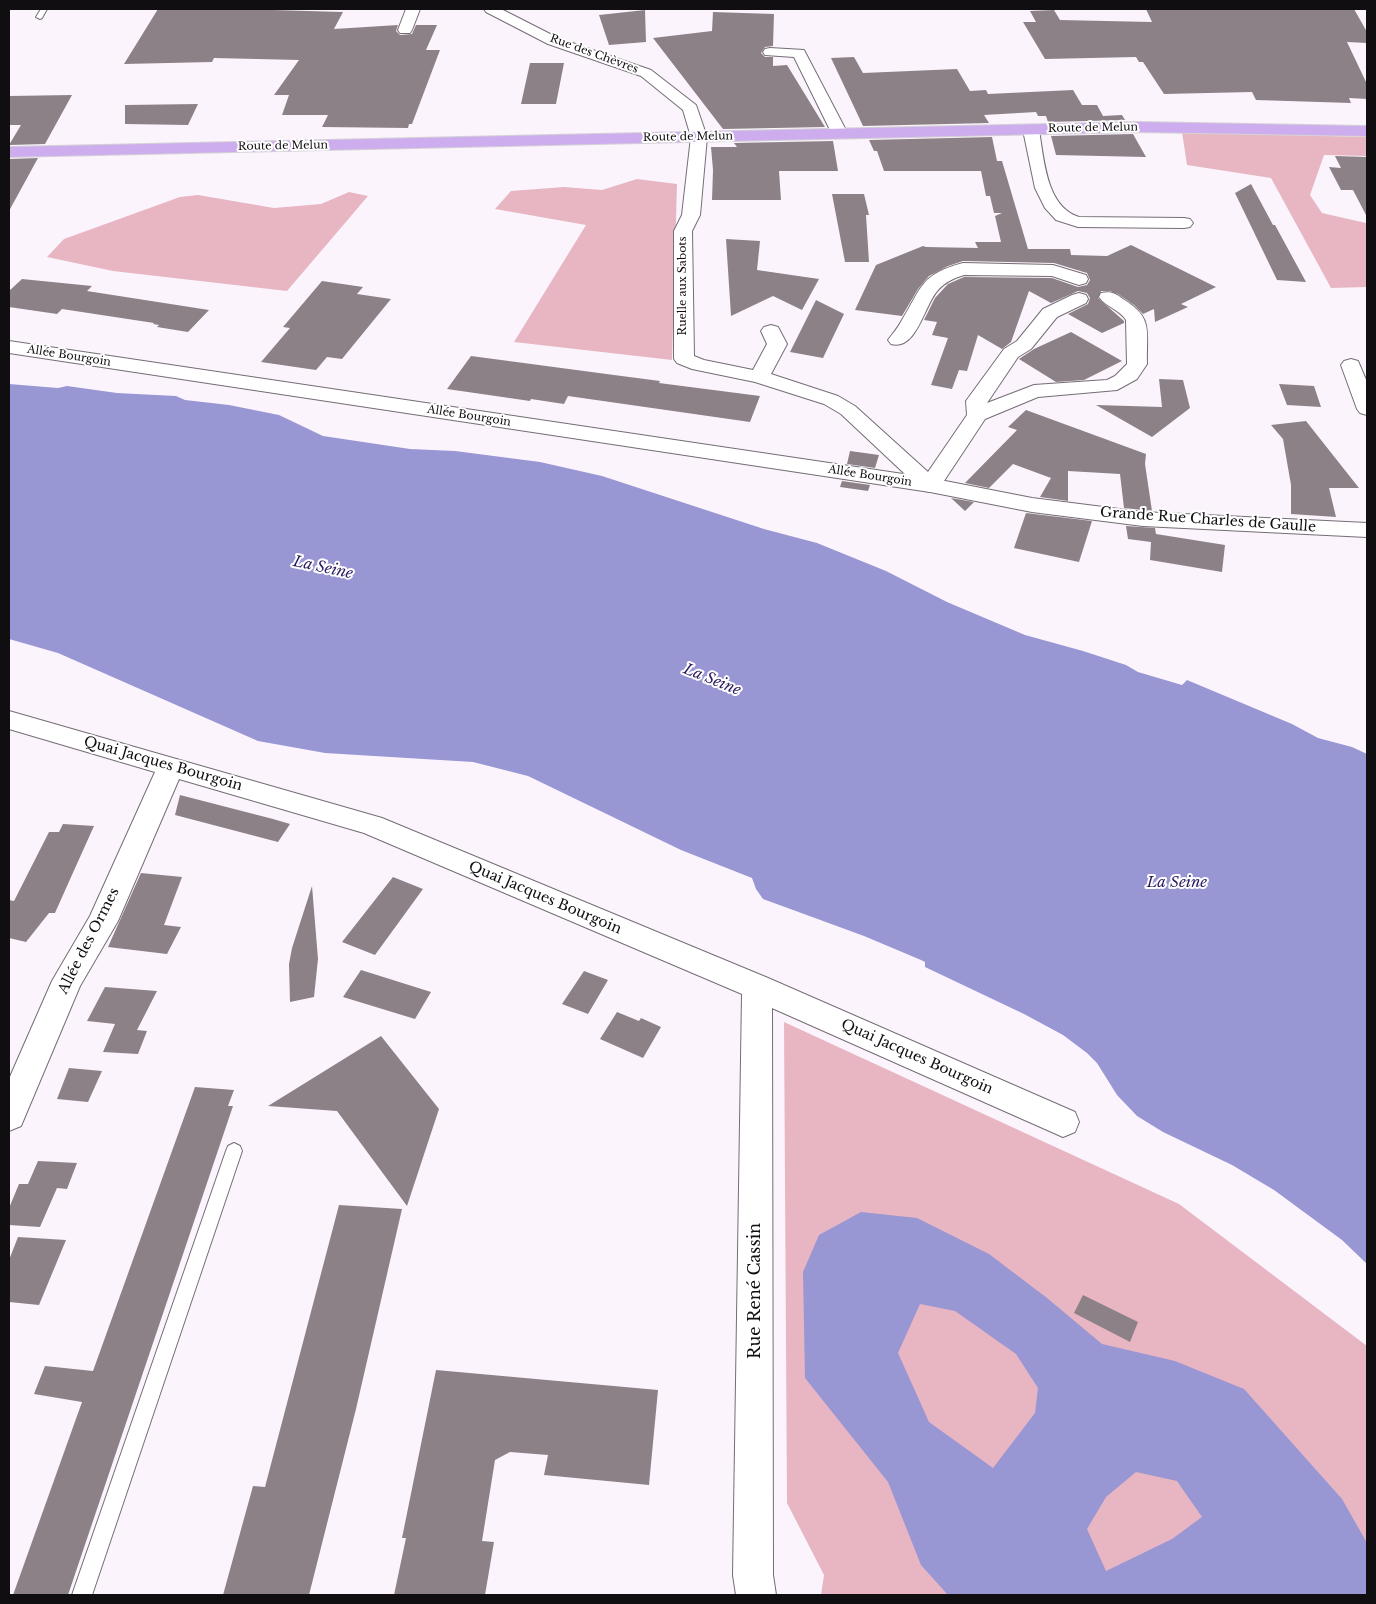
<!DOCTYPE html>
<meta charset="utf-8">
<style>
body{margin:0}
#map{position:relative;width:1376px;height:1604px;overflow:hidden;background:#fcf4fd;font-family:"Libre Baskerville",serif}
canvas{display:block}
.frame{position:absolute;inset:0;border:10px solid #110e11;pointer-events:none}
</style>
<div id="map">
<canvas width="1376" height="1604"></canvas>
<div class="frame"></div>
</div>
<script>
const ctx = document.querySelector('canvas').getContext('2d');
ctx.lineJoin = 'round';
function fill(path, color) {
  ctx.fillStyle = color;
  ctx.fill(path, 'evenodd');
}
function trace(path, color, width, dash) {
  ctx.strokeStyle = color;
  ctx.lineWidth = width;
  ctx.lineCap = dash ? 'butt' : 'round';
  ctx.setLineDash(dash || []);
  ctx.stroke(path);
}
function drawText(font, color, halo, rows, align = 'center') {
  ctx.font = font + ' "Libre Baskerville",serif';
  ctx.lineWidth = 4;
  ctx.setLineDash([]);
  ctx.textBaseline = 'middle';
  ctx.strokeStyle = halo;
  ctx.fillStyle = color;
  for (const [text, x, y, turn = 0] of rows) {
    ctx.save();
    ctx.translate(x, y);
    ctx.rotate((+turn || 0) * Math.PI / 180);
    ctx.textAlign = isNaN(turn) ? turn : align;
    if (halo) ctx.strokeText(text, 0, 0);
    ctx.fillText(text, 0, 0);
    ctx.restore();
  }
}
const green = new Path2D(`
 M1182 132 1367 137V156L1324 155 1310 195 1322 213 1366 223 1367 287 1331 288 1271 178 1187 165Z
 M637 179 677 184 672 360 514 342 586 225 495 209 511 191 564 187 602 190Z
 M349 192 368 196 287 291 113 271 47 257 64 239 180 197 198 195 274 208 321 204Z
 M784 1022 1179 1204 1367 1346V1595H821L824 1575 787 1503Z`);
const water = new Path2D(`
 M9 384 58 388 67 386 117 393 176 396 185 400 229 405 279 415 323 436 410 449 455 451 540 462 602 476 764 529 817 543 886 571 947 602 1025 635 1083 651 1126 665 1138 672 1182 685 1187 680 1292 724 1318 738 1352 747 1367 754V1264L1342 1240 1274 1190 1232 1165 1163 1132 1137 1116 1117 1095 1097 1063 1087 1053 1063 1035 1024 1014 925 967V962L921 960 864 936 763 899 756 889 752 878 681 850 528 776 473 762 325 753 258 741 58 653 9 639Z
 M861 1212 917 1218 989 1254 1047 1298 1102 1344 1175 1361 1244 1389 1342 1499 1367 1543V1595H948L921 1565 888 1482 805 1378 803 1272 819 1235ZM920 1304 955 1311 1016 1354 1038 1388 1035 1413 993 1468 929 1422 898 1353ZM1136 1472 1177 1481 1202 1517 1172 1539 1106 1571 1087 1529 1106 1497Z`);
const building = new Path2D(`
 M158 9H238L343 12 334 29 398 25 396 31 400 35 412 34 416 25H437L426 50H440L412 124H409L408 128 322 127 328 115H282L289 95H274L299 60 214 58 212 62 124 64Z
 M1146 9H1354L1367 32V43L1347 42 1367 84V99L1349 98 1351 103 1256 100 1252 92 1164 94 1143 62H1139L1136 57 1045 59 1023 22H1036L1030 11 1054 10 1060 20 1152 22Z
 M645 10 646 42 609 45 599 15Z
 M713 12 774 14 773 46 765 47 761 53 765 57H773V66L787 65 825 127 723 129 653 38 712 31Z
 M854 57 863 73 957 69 970 91 986 90 988 94 1073 90 1082 105H1097L1103 116 1122 115 1125 120 1048 122 1046 116H1038L1036 112 984 115 989 123 863 126 831 58Z
 M530 63H564L556 104H521Z
 M72 95 45 144 9 145 21 125H9V96Z
 M198 104 188 125 125 124V105Z
 M1133 134 1146 157 1056 155 1051 136Z
 M992 137 997 161H1002L1028 249H1070L1071 255 1107 256 1131 245 1216 287 1181 304 1188 307 1155 322 1154 309 1143 314 1134 305 1118 294 1110 291H1101L1098 298 1124 321V323L1102 333 1068 314 1088 304 1090 298 1087 293 1078 291 1051 303 1029 291 1011 342 1002 349 978 335 967 371 959 370 952 389 931 385 948 338 932 335 937 322 924 320 935 298 948 284 964 277 1052 278 1078 287 1087 285 1090 280 1087 273 1054 263 963 261 948 266 929 276 918 289 902 316 855 310 876 265 923 246 926 247 978 248 975 242H1001L995 216 1002 213H994L990 196H986L981 171H884L877 151H874L869 140Z
 M833 141 838 171H779L781 200H712L713 170 711 147H737L734 143Z
 M1335 156 1367 157V217L1353 190H1341L1329 167 1341 168Z
 M38 158 9 211V159Z
 M1251 184 1273 225H1275L1306 282 1277 280 1235 193Z
 M832 194H864L869 215H866L869 262H845Z
 M726 239 760 241 757 270 819 279 802 310 773 296 731 316Z
 M22 279 92 286 87 291 209 310 188 332 157 327 159 325 153 324 154 323 62 309 57 314 9 307V291Z
 M322 281 363 287 357 294 391 299 342 359 327 357 316 370 261 362 290 328 283 327Z
 M816 300 844 314 823 358 790 352Z
 M1071 332 1122 361 1084 380 1056 382 1019 359 1034 349Z
 M471 356 614 375 660 381 659 383 760 396 750 422 568 396 564 404 531 399 530 401 447 389Z
 M1159 379 1183 380 1190 408 1152 437 1096 405 1162 407Z
 M1279 384 1314 386 1321 407 1287 405Z
 M1026 410 1146 454 1145 464 1152 511 1124 508 1120 474 1068 471V501L1040 497 1051 478 1013 464 989 488 965 483 1017 430 1008 427Z
 M1306 421 1359 488H1329L1336 517 1291 514V485L1283 439 1271 425Z
 M850 451 879 455 875 468 847 464Z
 M842 481 870 485 868 491 840 487Z
 M951 498 974 502 965 511Z
 M1026 513 1092 521 1079 562 1014 548Z
 M1126 526 1155 528 1156 534 1225 545 1222 572 1150 560 1151 542 1128 539Z
 M180 795 273 819 290 824 278 842 175 815Z
 M63 824 94 826 67 886 55 913H49L26 942 9 938V900L14 901 49 832H59Z
 M141 873 182 877 164 925 181 927 167 954 108 947Z
 M393 877 423 889 375 955 342 942Z
 M312 886 318 959 314 997 290 1002 289 964 292 948Z
 M361 970 431 992 415 1019 343 997Z
 M584 971 608 980 588 1014 562 1004Z
 M105 987 157 991 137 1030 147 1031 138 1054 103 1052 115 1024 87 1021Z
 M617 1012 639 1021 641 1018 661 1027 643 1058 600 1039Z
 M381 1036 439 1109 407 1206 337 1111 268 1106Z
 M69 1068 102 1071 88 1102 57 1099Z
 M195 1087 234 1090 228 1106H233L68 1595H13L82 1402 34 1394 45 1366 93 1371Z
 M38 1161 77 1163 67 1189 57 1188 40 1227 9 1225V1208L19 1184H28Z
 M339 1205 402 1209 356 1409 309 1595H223L253 1486 265 1487Z
 M18 1237 66 1240 39 1305 9 1302V1260Z
 M1083 1295 1138 1322 1130 1342 1074 1313Z
 M436 1370 658 1390 649 1485 544 1475 548 1455 510 1452 495 1460 482 1541 494 1542 485 1595H394L406 1538H402Z`);
const service = new Path2D(`
 M41 9H47L42 18 40 19 36 17Z
 M234 1143 240 1146 242 1151 92 1595H72L226 1151 228 1146Z`);
const minor = new Path2D(`
 M406 9H420L412 30 410 33H400L398 30Z
 M484 9H501L558 38 651 70 696 105 707 137 700 215 692 231 694 356 704 360 753 370 767 344 761 331 764 327 771 325 778 327 787 344 771 374 838 396 855 406 928 472 967 415 966 401 1004 349 1017 341 1043 309 1072 295 1079 293 1086 295 1088 299 1086 303 1057 317 1031 349 1018 357 987 403 1034 385 1107 380 1115 376 1127 364 1126 320C1120 310 1106 307 1099 297L1101 293C1111 291 1115 293 1123 299 1154 318 1146 331 1147 364L1137 379 1117 390 1038 397 985 419 938 490 930 492 922 490 841 414 824 404 755 382 692 369 677 363 674 359V231L682 215 691 137 683 110 641 76 548 44 486 12Z
 M770 48 804 50 848 134 846 137H834L832 134 794 57 765 55 763 52 765 49Z
 M1031 125 1037 127 1039 130C1044 159 1046 207 1079 217L1184 218 1190 219 1193 223 1190 227 1184 228 1078 227 1056 220 1045 208 1035 188 1023 130 1025 127Z
 M963 263 1053 265 1086 275 1088 279 1086 283 1079 285 1052 276 964 275C954 278 945 282 938 290 924 305 917 351 891 344L888 340C893 333 898 328 902 320 922 287 921 274 963 263Z
 M1351 359 1358 361 1367 382V415L1360 413 1357 409 1341 365 1344 361Z
 M9 711 382 818 768 978 1075 1112 1079 1122 1075 1132 1063 1137 772 1008 773 1575 776 1595H736L733 1575 742 994 364 833 179 779 118 921 80 986 21 1126 9 1131V1079L52 981 90 916 155 772 9 729Z`);
const tertiary = new Path2D(`
 M9 341 930 478 1032 498 1143 512 1367 523V537L1143 526 1032 512 930 492 9 353Z`);
const primary = new Path2D(`
 M1139 122 1367 126V136L1139 132 9 157V147Z`);
const farStreetnames = [
 ["Rue des Chèvres",594,54,20],
 ["Route de Melun",1093,128,-1],
 ["Route de Melun",688,137,-1],
 ["Route de Melun",283,146,-1],
 ["Ruelle aux Sabots",683,286,-90],
 ["Allée Bourgoin",69,356,9],
 ["Allée Bourgoin",469,416,9],
 ["Allée Bourgoin",870,476,9]
];
const streetNames = [
 ["Grande Rue Charles de Gaulle",1208,520,4],
 ["Quai Jacques Bourgoin",163,764,16],
 ["Quai Jacques Bourgoin",545,898,23],
 ["Allée des Ormes",89,941,-63],
 ["Quai Jacques Bourgoin",917,1057,24]
];
const waterNames = [
 ["La Seine",323,568,12],
 ["La Seine",712,680,22],
 ["La Seine",1177,883]
];
const nearStreetnames = [
 ["Rue René Cassin",755,1291,-90]
];
fill(green, '#e7b6c2');
fill(water, '#9996d4');
fill(building, '#8c8187');
trace(service, '#756d75', 2);
trace(minor, '#756d75', 2);
trace(tertiary, '#756d75', 2);
trace(primary, '#d4d4d4', 2);
fill(service, '#fff');
fill(minor, '#fff');
fill(tertiary, '#fff');
fill(primary, '#ceadef');
drawText('11px', '#110e11', '#fff', farStreetnames);
drawText('14px', '#110e11', '#fff', streetNames);
drawText('italic 15px', '#291961', '#fff', waterNames);
drawText('16px', '#110e11', '#fff', nearStreetnames);
</script>
